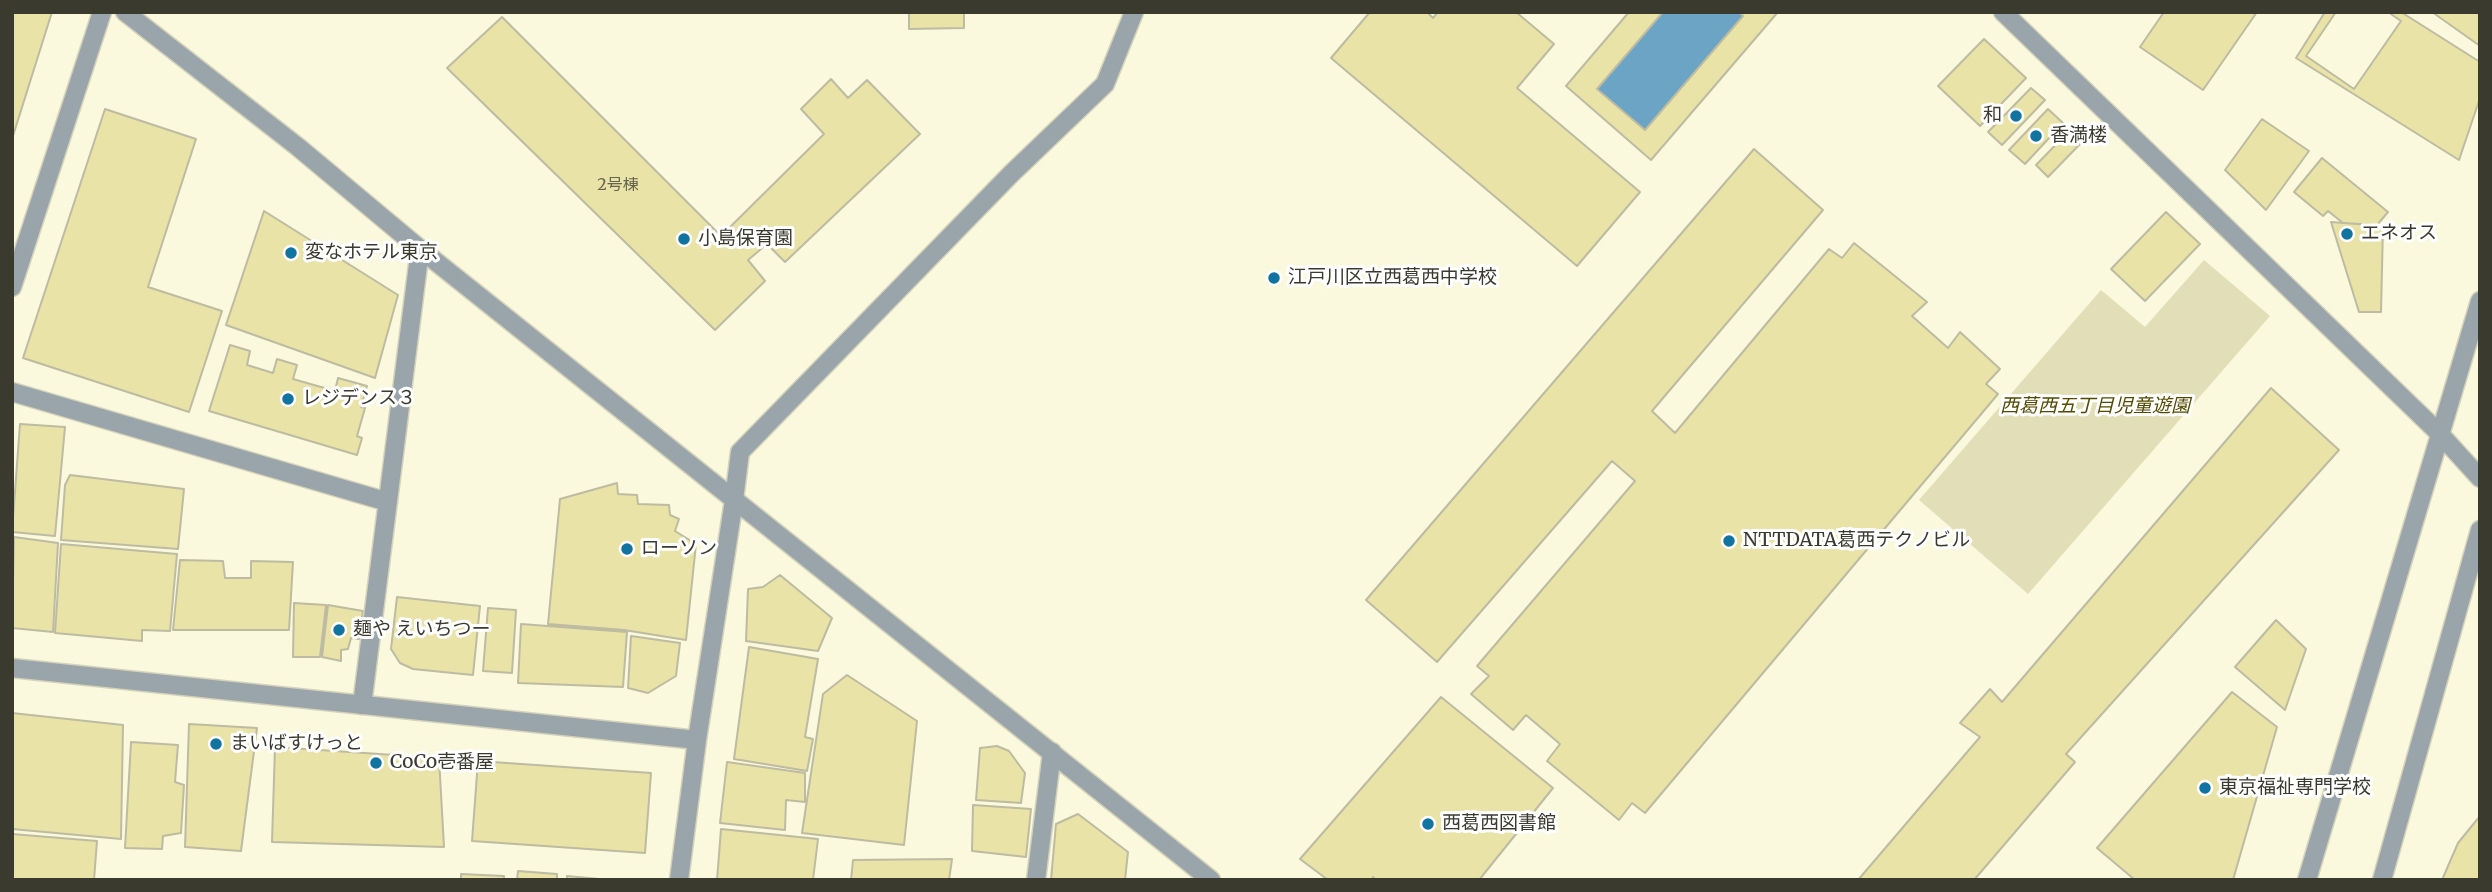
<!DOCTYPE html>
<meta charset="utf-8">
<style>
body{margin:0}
#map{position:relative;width:2492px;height:892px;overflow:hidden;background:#faf8dd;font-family:Merriweather,serif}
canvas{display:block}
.frame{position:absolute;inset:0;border:14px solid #3b3a2f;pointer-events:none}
</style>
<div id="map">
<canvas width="2492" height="892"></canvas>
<div class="frame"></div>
</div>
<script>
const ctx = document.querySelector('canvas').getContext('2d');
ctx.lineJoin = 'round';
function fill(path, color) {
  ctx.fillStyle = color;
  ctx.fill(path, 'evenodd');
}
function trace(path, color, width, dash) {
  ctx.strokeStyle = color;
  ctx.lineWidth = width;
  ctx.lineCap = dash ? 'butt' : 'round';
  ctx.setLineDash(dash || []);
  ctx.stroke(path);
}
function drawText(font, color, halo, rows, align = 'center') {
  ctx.font = font + ' Merriweather,"Noto Sans JP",serif';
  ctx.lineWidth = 6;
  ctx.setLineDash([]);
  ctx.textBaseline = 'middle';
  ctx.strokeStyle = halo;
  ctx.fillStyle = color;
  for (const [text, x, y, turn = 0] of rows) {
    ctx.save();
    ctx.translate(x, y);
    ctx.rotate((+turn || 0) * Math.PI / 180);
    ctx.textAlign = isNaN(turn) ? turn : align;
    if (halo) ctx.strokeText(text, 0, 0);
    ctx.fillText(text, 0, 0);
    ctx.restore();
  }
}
const green = new Path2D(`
 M2204 260 2270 316 2028 594 1919 500 2101 290 2145 327Z`);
const water = new Path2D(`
 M1663 12H1739L1743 16 1645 130 1597 89Z`);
const building = new Path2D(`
 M12 12H52L12 139Z
 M909 12H964V28L909 29Z
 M1370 12H1427L1433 18 1438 12H1516L1554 44 1517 88 1640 192 1577 266 1331 58Z
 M1629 12H1663L1597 89 1645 130 1743 16 1739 12H1778L1651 160 1566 86Z
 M2164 12H2257L2203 90 2140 47Z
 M2325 12H2401L2480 62V98L2459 160 2296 58Z
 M2336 12H2388L2401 21 2354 89 2306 56Z
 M2432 12H2480V46Z
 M502 17 721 236 824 134 801 109 831 79 848 98 867 80 920 134 785 262 767 244 748 260 765 281 715 330 447 68Z
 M1984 39 2026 78 1980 126 1938 86Z
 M2031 88 2045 100 2002 145 1988 132Z
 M105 109 196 139 148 287 222 311 189 412 23 358Z
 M2048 109 2063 123 2025 164 2009 150Z
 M2262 119 2309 151 2266 210 2225 170Z
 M2070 130 2082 142 2048 177 2036 165Z
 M1754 149 1823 210 1652 411 1675 433 1829 249 1842 258 1854 243 1927 302 1912 316 1948 348 1960 332 2000 369 1986 384 1998 394 1645 813 1632 803 1619 820 1547 761 1560 744 1526 715 1513 730 1471 694 1489 676 1477 666 1635 481 1612 461 1437 662 1366 600Z
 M2322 158 2388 212 2377 225 2343 223 2328 211 2323 216 2294 192Z
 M264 211 398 295 375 378 226 325Z
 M2166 212 2200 244 2145 301 2111 269Z
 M2331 222 2383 226 2381 312H2359Z
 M230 345 250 351 247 365 273 373 277 359 297 365 293 379 335 391 338 378 367 386 361 407 365 408 357 436 362 438 357 455 209 411Z
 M2271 388 2339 450 2066 754 2075 762 1974 880H1858L1980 737 1960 723 1990 689 2002 702Z
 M20 424 65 427 55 536 12 532Z
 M70 475 184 489 178 549 61 540 65 485Z
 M617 483 618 494 637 495 638 504 669 505 670 515 679 519 675 531 696 544 686 640 624 630 548 624 560 499Z
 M14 537 58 543 53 632 12 628Z
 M61 544 177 554 170 631 142 630V641L55 633Z
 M180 560 223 561 225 578H251V561L293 562 289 630H173Z
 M780 575 832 618 818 651 746 641 748 589 763 587Z
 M397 597 480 606 473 675 413 669 400 663 391 649Z
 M294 603 326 605 320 657H293Z
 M328 605 363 611 359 639 351 638 348 649 341 650V661L322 657Z
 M488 608 516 610 512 673 483 671Z
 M2276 620 2306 649 2285 710 2235 667Z
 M521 624 627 632 623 687 518 683Z
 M631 636 680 643 676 676 648 693 628 688Z
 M749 647 818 659 805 737 813 739 807 771 734 759Z
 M847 675 917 721 904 845 802 833 823 694Z
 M2232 692 2277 727 2233 880H2135L2097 848Z
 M1441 697 1553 788 1479 880H1376L1373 877 1371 880H1328L1300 859Z
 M12 713 123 725 121 839 12 829Z
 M189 724 257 728 241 851 185 847Z
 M131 742 178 745 175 782 184 785 181 833 163 836 162 849 125 848Z
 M997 746 1009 751 1025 773 1021 803 976 800 980 748Z
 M275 747 439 758 444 847 272 842Z
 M478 761 651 773 645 853 472 841Z
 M727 762 805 773V802L786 800 785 830 720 823Z
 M973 805 1031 809 1026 857 972 851Z
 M1078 814 1128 852 1125 880H1051L1056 824Z
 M2480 816V880H2442L2458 843Z
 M721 829 818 839 813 880H717Z
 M12 834 97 841 94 880H12Z
 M952 859 949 880H851L853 860Z
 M518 871 557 874V880H517Z
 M461 874 504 876V880H461Z
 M567 876 610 880H567Z`);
const minor = new Path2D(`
 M12 287 102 12
 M12 392 388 502
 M734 500 740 452 1011 174 1105 84 1134 12
 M362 705 420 249
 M1036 880 1052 752`);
const tertiary = new Path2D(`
 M125 12 298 147 420 249 1211 880
 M2003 12 2439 433 2480 478
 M12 668 697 740
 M679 880 697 740 734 500
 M2307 880 2480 301
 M2382 880 2480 530`);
const markers = [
 [2016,116,7,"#1173a0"],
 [2036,136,7,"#1173a0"],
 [2347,234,7,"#1173a0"],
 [684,239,7,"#1173a0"],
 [291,253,7,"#1173a0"],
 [1274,278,7,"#1173a0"],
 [288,399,7,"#1173a0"],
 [1729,541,7,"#1173a0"],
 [627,549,7,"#1173a0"],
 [339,630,7,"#1173a0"],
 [216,744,7,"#1173a0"],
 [376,763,7,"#1173a0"],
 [2205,788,7,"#1173a0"],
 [1428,824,7,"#1173a0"]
];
const numberNames = [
 ["2号棟",618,185]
];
const poiNames = [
 ["和",2002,116,"right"],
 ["香満楼",2050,136],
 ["エネオス",2361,234],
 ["小島保育園",698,239],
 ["変なホテル東京",305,253],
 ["江戸川区立西葛西中学校",1288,278],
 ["レジデンス３",302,399],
 ["NTTDATA葛西テクノビル",1743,541],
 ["ローソン",641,549],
 ["麺や えいちつー",353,630],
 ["まいばすけっと",230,744],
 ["CoCo壱番屋",390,763],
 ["東京福祉専門学校",2219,788],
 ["西葛西図書館",1442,824]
];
const parkNames = [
 ["西葛西五丁目児童遊園",2095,407]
];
fill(green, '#e2deb8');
fill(water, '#6ca4c6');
fill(building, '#e9e3a7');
trace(building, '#bdbba1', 2);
trace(minor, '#d4d2ba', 21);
trace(tertiary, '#d4d2ba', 21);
trace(minor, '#99a4ab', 18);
trace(tertiary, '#99a4ab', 18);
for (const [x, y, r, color] of markers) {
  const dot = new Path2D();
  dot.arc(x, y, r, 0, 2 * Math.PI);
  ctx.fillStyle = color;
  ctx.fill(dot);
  trace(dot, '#fff', 2.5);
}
drawText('16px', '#66644d', null, numberNames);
drawText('19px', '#3b3a2f', '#fff', poiNames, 'left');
drawText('italic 19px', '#534b00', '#fff', parkNames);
</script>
